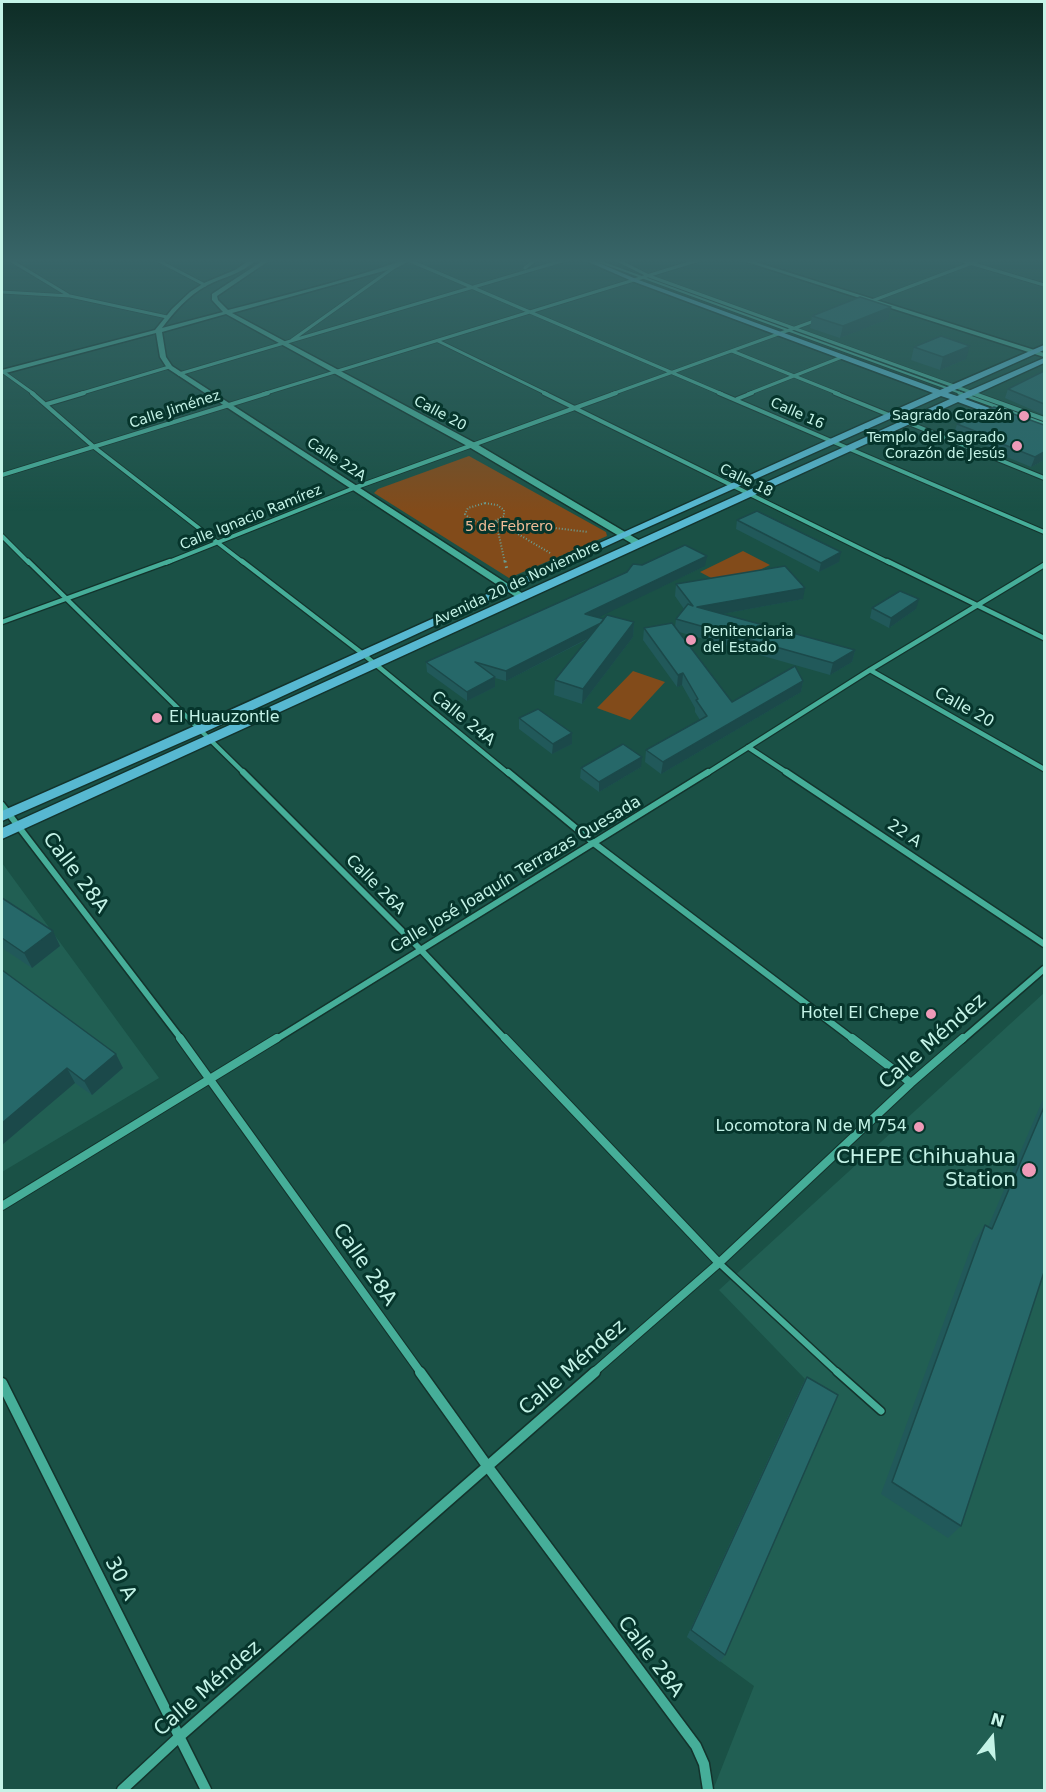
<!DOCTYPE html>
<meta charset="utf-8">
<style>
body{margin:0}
#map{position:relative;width:1046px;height:1792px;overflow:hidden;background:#1a5146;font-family:"DejaVu Sans",sans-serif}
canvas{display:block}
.frame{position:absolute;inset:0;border:3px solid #c4f3e7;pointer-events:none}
.north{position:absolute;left:962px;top:1708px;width:60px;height:60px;-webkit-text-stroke:4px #06352c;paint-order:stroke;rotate:17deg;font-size:16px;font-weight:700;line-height:24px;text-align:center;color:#c4f3e7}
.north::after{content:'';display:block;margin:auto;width:21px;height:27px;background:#c4f3e7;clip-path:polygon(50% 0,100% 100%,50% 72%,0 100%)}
</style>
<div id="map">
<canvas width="1046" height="1792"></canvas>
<div class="frame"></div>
<div class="north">N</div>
</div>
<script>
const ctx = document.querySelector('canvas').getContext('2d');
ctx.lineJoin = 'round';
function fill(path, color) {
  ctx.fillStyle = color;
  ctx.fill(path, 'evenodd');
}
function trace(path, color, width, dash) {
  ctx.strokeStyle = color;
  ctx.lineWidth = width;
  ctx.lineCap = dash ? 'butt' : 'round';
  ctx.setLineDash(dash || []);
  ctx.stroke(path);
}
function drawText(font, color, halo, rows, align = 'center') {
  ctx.font = font + ' "DejaVu Sans",sans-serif';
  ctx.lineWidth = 6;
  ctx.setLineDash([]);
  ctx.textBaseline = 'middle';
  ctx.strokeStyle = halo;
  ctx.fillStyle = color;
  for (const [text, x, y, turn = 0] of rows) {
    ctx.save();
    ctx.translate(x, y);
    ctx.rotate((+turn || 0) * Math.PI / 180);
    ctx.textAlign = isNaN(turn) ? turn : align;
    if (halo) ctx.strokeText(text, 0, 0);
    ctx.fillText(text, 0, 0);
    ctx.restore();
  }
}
const built = new Path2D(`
 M2 863 159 1078 2 1172Z
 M1044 993V1790H713L754 1686 687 1637 805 1379 719 1290Z`);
const green = new Path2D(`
 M469 456 606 532 607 536 509 578 374 493 378 489Z
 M743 551 770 565 726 586 700 572Z
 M633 671 665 682 630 720 597 708Z`);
const pathFar1 = new Path2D(`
 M485 503 497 505 504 510V516C491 525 476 526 465 514L468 508Z
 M496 522 505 563
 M550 553 496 521 588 532`);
const path = new Path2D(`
 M505 561 507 570`);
const serviceFar3 = new Path2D(`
 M595 260 963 394`);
const serviceFar2 = new Path2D(`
 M959 393 1044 424`);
const serviceFar1 = new Path2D(`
 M719 1263 838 1373`);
const service = new Path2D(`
 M837 1372 881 1411`);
const minorFar5 = new Path2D(`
 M10 260 68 295
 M157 260 205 285
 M408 260 722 394
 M617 260 649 276 976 394
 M960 260 1044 285
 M525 268 535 260
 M2 292 70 296 167 317
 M869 302 980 260
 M292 340 396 266
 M438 341 547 394
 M732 351 839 394
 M2 371 34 394
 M179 374 565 260
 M79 394 169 367
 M263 394 699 260
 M612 394 817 320
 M748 394 842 357`);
const minorFar4 = new Path2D(`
 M32 393 94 447 244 563
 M544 393 890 563
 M719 393 1044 532
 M835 393 1044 478
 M972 393 1044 419
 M737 399 752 393
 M47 404 84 393
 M2 475 268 393
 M2 536 29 563
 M166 563 354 488 616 393`);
const minorFar3 = new Path2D(`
 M28 561 245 774
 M242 561 363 654 509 774
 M887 561 1044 638
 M2 622 170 561
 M870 670 1044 769
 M748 747 789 774
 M706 774 870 670 1044 565`);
const minorFar2 = new Path2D(`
 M243 772 420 949 506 1040
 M508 772 595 844 854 1040
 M786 772 1044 944
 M2 805 182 1040
 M275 1040 708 772
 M962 1040 1044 969`);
const minorFar1 = new Path2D(`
 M180 1038 421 1373
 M505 1038 719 1263
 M852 1038 911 1083
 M2 1206 277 1038
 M593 1373 719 1263 911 1083 963 1038`);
const minor = new Path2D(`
 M420 1372 488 1467 696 1746 704 1764 708 1790
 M2 1383 206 1790
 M122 1790 179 1737 595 1372`);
const secondary = new Path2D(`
 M250 260H256C242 274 223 277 206 286 188 296 174 312 162 328L223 312 212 300V294L264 260H270L217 296 218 300 228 310C271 299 315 288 358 275 370 272 400 260 411 260L398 267 232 313 475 443 642 542V546H636L469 447 226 314 162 332 166 357 172 366 525 595V599H519L167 368 160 357 156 333 2 374V370L155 330 172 309 190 292 204 283 235 270Z
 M741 260H749L1044 353V357Z`);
const primary = new Path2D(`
 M584 260H592L636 279 940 390 1044 345V350L948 393 957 396 1044 358V363L965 399 1044 428V434L958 402 2 839V828L950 399 941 396 626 537 205 732 2 821V811C314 675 622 531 933 393L632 281Z`);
const wall = new Path2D(`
 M812 316 888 319 840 338 810 328Z
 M914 347 966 359 940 370 911 360Z
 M1044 371V415L1005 398 1008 389Z
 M994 407 1044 460 1031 467 997 453 998 450 954 434 957 424Z
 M737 520 839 562 819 572 736 529Z
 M705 566 598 617 604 619 634 622 633 637 582 704 554 695 555 680 588 639 506 681 495 678V687L467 701 427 672 426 662Z
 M676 584 803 599 722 614 855 650 852 662 830 675 679 632 732 702 803 681 801 692 661 774 645 762 646 750 700 720 695 712V708L682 685 677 687 643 640 644 628 675 627 676 619 684 609 675 596Z
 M872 608 916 609 889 628 870 618Z
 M519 718 572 744 552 754 519 729Z
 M641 767 599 792 580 778 581 768Z
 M2 898 60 946 32 968 2 948Z
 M2 970 123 1068 92 1095 75 1083Z
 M1044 1097V1272L961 1526 948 1538 881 1494 973 1242 985 1225 988 1227Z
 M807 1377 725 1655 720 1662 687 1637 801 1388Z`);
const shadedWall = new Path2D(`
 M891 307 888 319 840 338 843 326Z
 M970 346 966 359 940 370 943 357Z
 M1044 452V460L1031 467 1035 457Z
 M841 552 839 562 819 572 821 563Z
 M707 556 705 566 585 624V614Z
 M805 588 803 599 695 619 697 607Z
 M919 599 916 609 889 628 891 618Z
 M607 620 606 629 506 681V671Z
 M634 622 633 637 582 704 583 689Z
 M855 650 852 662 830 675 833 663Z
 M683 673 682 685 677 687 678 675Z
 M495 677V687L467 701V692Z
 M803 681 801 692 661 774 663 762Z
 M572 733V744L552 754 553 744Z
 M642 757 641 767 599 792V782Z
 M53 931 60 946 32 968 24 953Z
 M116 1054 123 1068 92 1095 84 1081Z
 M67 1068 75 1083 2 1145V1123Z`);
const building = new Path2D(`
 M860 297 891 307 843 326 812 316Z
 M941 336 970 346 943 357 914 347Z
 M1044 371V404L1008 389Z
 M994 407 1044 425V452L1035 457 1000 443 1003 442 957 424Z
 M757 511 841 552 821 563 737 520Z
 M685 545 707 556 585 614 604 619 601 623 506 671 475 662 495 677 467 692 426 662 627 572 633 564 642 565Z
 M785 566 805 588 697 607 855 650 833 663 676 619 688 604 693 606 676 584Z
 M900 591 919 599 891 618 872 608Z
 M607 615 634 622 583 689 555 680Z
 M672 623 732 702 795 666 803 681 663 762 646 750 707 716 696 700 698 699 683 673 678 675 644 628Z
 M538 709 572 733 553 744 519 718Z
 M623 744 642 757 599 782 581 768Z
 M2 898 53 931 24 953 2 938Z
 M2 970 116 1054 84 1081 67 1068 2 1123Z
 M1044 1107V1272L961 1526 892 1482 985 1225 992 1229Z
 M807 1377 838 1395 725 1655 691 1630Z`);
const markers = [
 [1024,416,6,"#ef9ab8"],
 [1017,446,6,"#ef9ab8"],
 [691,640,6,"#ef9ab8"],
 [157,718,6,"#ef9ab8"],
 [931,1014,6,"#ef9ab8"],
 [919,1127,6,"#ef9ab8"],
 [1029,1170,8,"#ef9ab8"]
];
const farStreetnames = [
 ["Calle Jiménez",175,410,-18],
 ["Calle 20",440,414,28],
 ["Calle 16",797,414,24],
 ["Calle 22A",336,460,33],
 ["Calle 18",746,481,26],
 ["Calle Ignacio Ramírez",251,518,-22],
 ["Avenida 20 de Noviembre",517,584,-25]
];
const farPoinames = [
 ["Sagrado Corazón",1012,416],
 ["Templo del Sagrado",1005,438],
 ["Corazón de Jesús",1005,454],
 ["Penitenciaria",703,632,"left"],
 ["del Estado",703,648,"left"]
];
const farParknames = [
 ["5 de Febrero",509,527]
];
const streetNames = [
 ["Calle 20",964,708,29],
 ["Calle 24A",463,719,39],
 ["22 A",904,834,34],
 ["Calle José Joaquín Terrazas Quesada",516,875,-31],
 ["Calle 26A",375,885,45]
];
const poiNames = [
 ["El Huauzontle",169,718,"left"],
 ["Hotel El Chepe",919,1014],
 ["Locomotora N de M 754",907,1127]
];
const nearStreetnames = [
 ["Calle 28A",75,873,53],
 ["Calle Méndez",933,1042,-41],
 ["Calle 28A",364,1265,55],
 ["Calle Méndez",573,1368,-41],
 ["30 A",120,1579,63],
 ["Calle 28A",650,1657,53],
 ["Calle Méndez",208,1689,-41]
];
const nearPoinames = [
 ["CHEPE Chihuahua",1016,1158],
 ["Station",1016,1181]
];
fill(built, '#215f53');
fill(green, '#824b1a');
trace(serviceFar3, '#13332c', 4);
trace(serviceFar2, '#13332c', 5);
trace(serviceFar1, '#13332c', 9);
trace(service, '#13332c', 10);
trace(minorFar5, '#13332c', 4.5);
trace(minorFar4, '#13332c', 6);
trace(minorFar3, '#13332c', 7);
trace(minorFar2, '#13332c', 9);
trace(minorFar1, '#13332c', 10);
trace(minor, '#13332c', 13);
trace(secondary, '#13332c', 3);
trace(primary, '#13332c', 3);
trace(pathFar1, '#6c9f93', 2, [1, 2]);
trace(path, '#6c9f93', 3, [1.5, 4]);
trace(serviceFar3, '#46ae99', 2);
trace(serviceFar2, '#46ae99', 3);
trace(serviceFar1, '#46ae99', 6);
trace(service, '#46ae99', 7);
trace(minorFar5, '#46ae99', 3);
trace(minorFar4, '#46ae99', 4);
trace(minorFar3, '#46ae99', 4.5);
trace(minorFar2, '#46ae99', 6);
trace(minorFar1, '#46ae99', 8);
trace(minor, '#46ae99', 10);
fill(secondary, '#46ae99');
fill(primary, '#57b8d1');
fill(wall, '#21595a');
fill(shadedWall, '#1b494a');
fill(building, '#266869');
trace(building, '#1b494a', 1.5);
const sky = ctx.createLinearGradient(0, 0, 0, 511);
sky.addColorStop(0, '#0e2d26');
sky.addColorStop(0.51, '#386568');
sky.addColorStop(1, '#38656800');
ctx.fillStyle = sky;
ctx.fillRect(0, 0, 1046, 511);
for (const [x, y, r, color] of markers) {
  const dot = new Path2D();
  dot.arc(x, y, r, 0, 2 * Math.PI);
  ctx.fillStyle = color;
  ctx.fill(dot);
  trace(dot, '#06352c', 2);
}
drawText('14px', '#c4f3e7', '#06352c', farStreetnames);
drawText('14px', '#c4f3e7', '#06352c', farPoinames, 'right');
drawText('14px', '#f0bc97', '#06352c', farParknames);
drawText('16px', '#c4f3e7', '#06352c', streetNames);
drawText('16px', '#c4f3e7', '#06352c', poiNames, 'right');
drawText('20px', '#c4f3e7', '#06352c', nearStreetnames);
drawText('20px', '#c4f3e7', '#06352c', nearPoinames, 'right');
</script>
